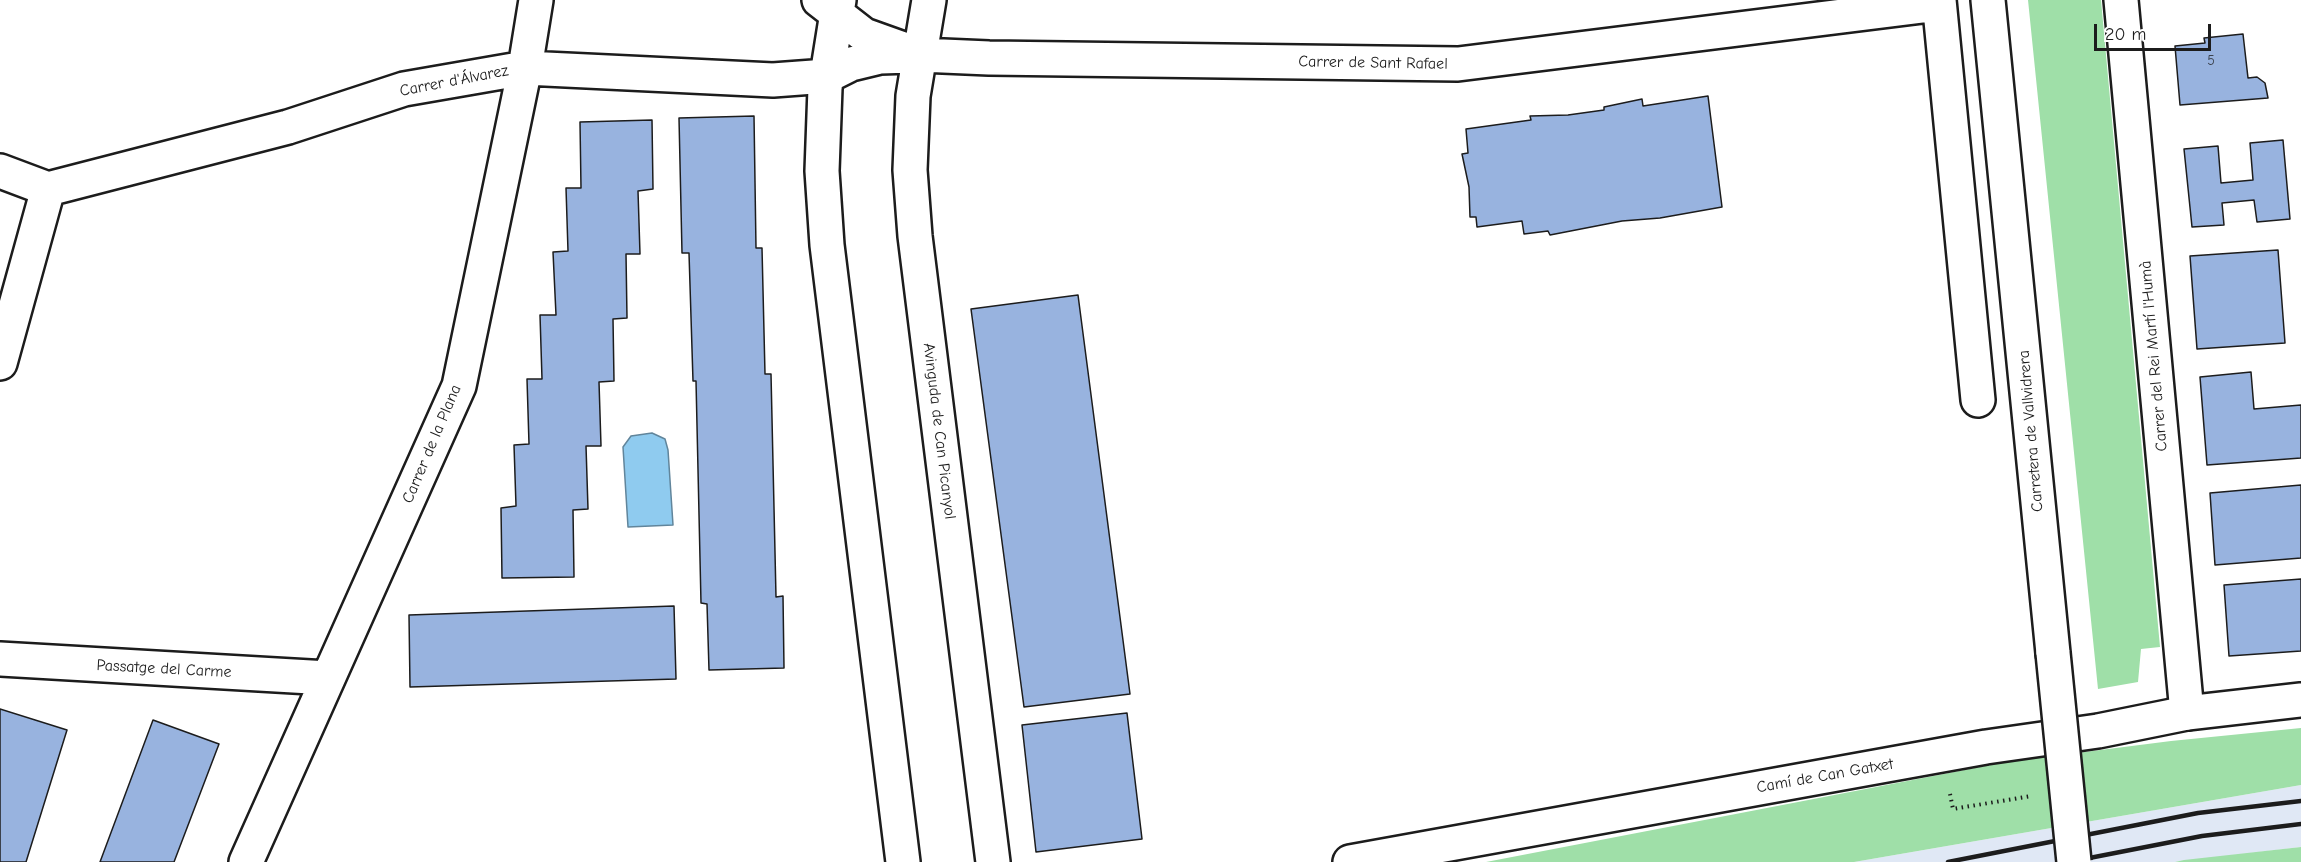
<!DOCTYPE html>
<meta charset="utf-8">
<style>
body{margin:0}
#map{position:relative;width:2301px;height:862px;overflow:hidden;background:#fff;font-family:"Comic Neue",sans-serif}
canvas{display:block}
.scale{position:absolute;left:2094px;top:24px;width:117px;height:27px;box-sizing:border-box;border:3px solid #1c1c1c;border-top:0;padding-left:8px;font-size:18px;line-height:21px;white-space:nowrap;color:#1c1c1c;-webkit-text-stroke:4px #fff;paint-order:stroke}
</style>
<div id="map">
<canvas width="2301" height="862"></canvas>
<div class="scale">20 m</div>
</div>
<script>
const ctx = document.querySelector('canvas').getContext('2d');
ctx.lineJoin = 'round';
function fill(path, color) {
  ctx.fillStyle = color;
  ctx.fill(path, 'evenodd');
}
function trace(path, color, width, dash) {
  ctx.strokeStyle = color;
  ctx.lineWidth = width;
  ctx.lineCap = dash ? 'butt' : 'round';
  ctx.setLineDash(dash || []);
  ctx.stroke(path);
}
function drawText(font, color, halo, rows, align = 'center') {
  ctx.font = font + ' "Comic Neue",sans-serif';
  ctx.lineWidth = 4.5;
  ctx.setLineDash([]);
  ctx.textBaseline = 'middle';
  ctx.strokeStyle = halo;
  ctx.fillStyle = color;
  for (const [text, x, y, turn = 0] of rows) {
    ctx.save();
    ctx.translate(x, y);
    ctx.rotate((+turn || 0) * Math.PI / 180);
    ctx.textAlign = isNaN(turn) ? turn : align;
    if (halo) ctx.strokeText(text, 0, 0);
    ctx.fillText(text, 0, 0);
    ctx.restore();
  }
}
const built = new Path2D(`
 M2301 785V847L2175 862H1854Z`);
const green = new Path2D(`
 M2028 0H2101L2160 647 2141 649 2138 682 2098 689Z
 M2301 728V785L1854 862H1486L2006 762 2171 741Z
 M2301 847V862H2175L2184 860Z`);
const water = new Path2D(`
 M652 433 665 439 668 450 673 525 628 527 623 447 631 436Z`);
const building = new Path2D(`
 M2243 34 2248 78 2257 77 2265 83 2268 98 2180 105 2175 46 2205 43 2204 38Z
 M1708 96 1722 207 1660 218 1622 221 1550 235 1548 231 1524 234 1522 221 1477 227 1476 217H1470L1469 187 1462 154 1468 153 1466 129 1531 120 1530 116 1568 115 1604 110V107L1642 99 1643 106Z
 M754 116 756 248H762L765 374H771L776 597 783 596 784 668 709 670 707 604 701 603 696 381H693L689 253H682L679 118Z
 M652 120 653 189 638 191 640 254H626L627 318 613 319 614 381 599 382 601 446H586L588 509 573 510 574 577 502 578 501 508 516 506 514 445 529 444 527 379H542L540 315H556L553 252 568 251 566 188H581L580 122Z
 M2283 140 2290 219 2257 222 2254 200 2222 203 2224 225 2192 227 2184 149 2218 146 2221 183 2253 180 2250 143Z
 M2278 250 2285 343 2197 349 2190 256Z
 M1078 295 1130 694 1024 707 971 309Z
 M2251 372 2254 409 2301 405V458L2207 465 2200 377Z
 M2301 485V558L2215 565 2210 493Z
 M2301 579V651L2229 656 2224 585Z
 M674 606 676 679 410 687 409 615Z
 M0 709 67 730 26 862H0Z
 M1127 713 1142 839 1036 852 1022 725Z
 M153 720 219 744 174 862H100Z`);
const path = new Path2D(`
 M1950 794 1953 809 2031 796`);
const minor = new Path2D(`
 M819 0 864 35 920 55 989 58 1458 64 1939 4
 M839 0 825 88 822 171 827 245 903 862
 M929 0 913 96 910 170 915 236 993 862
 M1939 0 1978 400
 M2121 0 2187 713
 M0 171 48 189 288 127 404 89 525 68 773 80 827 76 851 64 880 57 911 56
 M0 363 48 189
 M0 659 328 678
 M246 862 459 386 525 68 536 0`);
const tertiary = new Path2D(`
 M1350 862 1986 747 2098 731 2187 713 2301 700`);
const secondary = new Path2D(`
 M1988 0 2053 653`);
const rail = new Path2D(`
 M1948 862 2198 813 2301 801
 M2069 862 2202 836 2301 824`);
const secondaryBridge = new Path2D(`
 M2053 653 2074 862`);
const numberNames = [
 ["5",2211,61]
];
const streetNames = [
 ["Carrer de Sant Rafael",1373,63,1],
 ["Carrer d'Álvarez",454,81,-11],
 ["Carrer del Rei Martí l'Humà",2154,356,-95],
 ["Avinguda de Can Picanyol",939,431,83],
 ["Carretera de Vallvidrera",2031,431,-95],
 ["Carrer de la Plana",432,444,-67],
 ["Passatge del Carme",164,669,3],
 ["Camí de Can Gatxet",1825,776,-10]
];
fill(built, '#e0e8f5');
fill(green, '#9fdfa8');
fill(water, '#8fcbef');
trace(water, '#61859b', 1.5);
fill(building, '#98b3df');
trace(building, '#1c1c1c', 1.5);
trace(minor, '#1c1c1c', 38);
trace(tertiary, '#1c1c1c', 38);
trace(secondary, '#1c1c1c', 38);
trace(path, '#1c1c1c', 4, [1.5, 4.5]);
trace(minor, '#fff', 33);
trace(tertiary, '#fff', 33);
trace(secondary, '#fff', 33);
trace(rail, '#1c1c1c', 4.5);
trace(secondaryBridge, '#1c1c1c', 38, []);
trace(secondaryBridge, '#fff', 33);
drawText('14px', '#3b424d', null, numberNames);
drawText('16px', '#1c1c1c', '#fff', streetNames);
</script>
